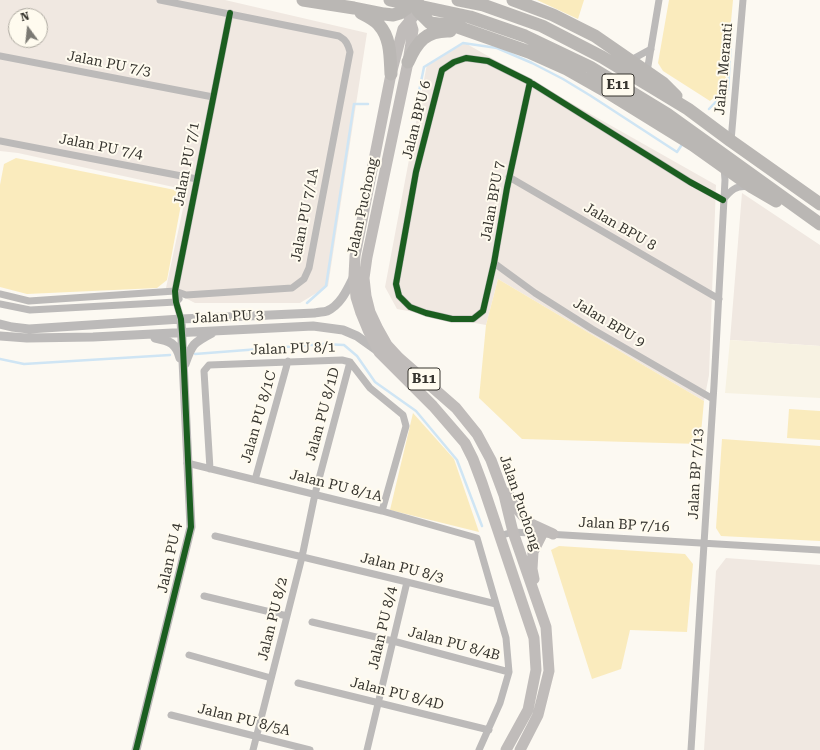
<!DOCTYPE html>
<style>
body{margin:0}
#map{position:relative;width:820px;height:750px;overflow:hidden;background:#fcf9f2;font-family:"Roboto Serif",serif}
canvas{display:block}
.north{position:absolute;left:8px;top:8px;width:40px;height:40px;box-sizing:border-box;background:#fffbef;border:1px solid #afaba2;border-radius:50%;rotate:345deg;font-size:11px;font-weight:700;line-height:16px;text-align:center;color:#36342e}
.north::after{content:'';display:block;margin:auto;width:14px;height:18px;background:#7b7973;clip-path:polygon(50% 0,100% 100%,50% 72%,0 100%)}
</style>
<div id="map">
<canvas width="820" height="750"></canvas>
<div class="north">N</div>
</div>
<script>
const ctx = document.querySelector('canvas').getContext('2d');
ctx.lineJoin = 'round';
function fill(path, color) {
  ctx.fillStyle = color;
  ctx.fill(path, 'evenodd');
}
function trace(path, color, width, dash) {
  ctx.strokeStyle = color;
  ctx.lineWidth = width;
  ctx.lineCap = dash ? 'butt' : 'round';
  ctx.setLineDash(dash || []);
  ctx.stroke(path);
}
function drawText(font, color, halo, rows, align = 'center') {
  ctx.font = font + ' "Roboto Serif",serif';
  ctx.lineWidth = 4;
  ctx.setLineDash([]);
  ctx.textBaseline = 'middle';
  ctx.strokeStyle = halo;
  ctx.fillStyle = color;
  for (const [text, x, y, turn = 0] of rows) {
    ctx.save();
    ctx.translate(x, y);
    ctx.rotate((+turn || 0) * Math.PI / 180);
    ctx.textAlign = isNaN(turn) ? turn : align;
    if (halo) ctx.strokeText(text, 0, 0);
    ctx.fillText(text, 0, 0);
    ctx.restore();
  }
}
const commercial = new Path2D(`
 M0 0H225L367 33 328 286 300 303H195L166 288 185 199 178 188 18 153 0 151ZM16 16H40V40H16Z
 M465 43 716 185 709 375 704 401 498 279 486 325 397 309 385 287 427 64Z
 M742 193 820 245V346L730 340Z
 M726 558 820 565V750H704L716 571Z`);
const built = new Path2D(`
 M730 340 820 346V398L725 393Z`);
const green = new Path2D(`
 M537 0H584L578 19Z
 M669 0H733L725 87 710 101 663 71 658 63Z
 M16 158 175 190 182 199 167 280 157 288 27 294 0 287V185L4 164Z
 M498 279 704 401 700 444 522 439 479 398 486 325Z
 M789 409 820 411V440L787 438Z
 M413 413 454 459 479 532 390 510Z
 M722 439 820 446V541L721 536 716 528Z
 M559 546 685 554 693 564 687 632 630 630 621 669 592 679 551 550Z`);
const stream = new Path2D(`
 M709 109 728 89 732 25
 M415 111 424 67 463 43 497 48 532 63 563 79 591 96 677 152 681 146
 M307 303 326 286 354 104H368
 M195 354 324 344 344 345 357 356 375 382 416 411 457 460 482 526
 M0 359 24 364 170 355`);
const minor = new Path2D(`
 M0 56 213 97
 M631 60 651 49
 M647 72 659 0
 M530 82 507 188 494 263 483 311 473 319H452L426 313 410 307 399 296 396 284 416 172 442 70 454 62 466 58 488 61 530 82 690 182 723 200
 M0 141 197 179
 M731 141 743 0
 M509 177 719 299
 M723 200C731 190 736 185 749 187
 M494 263 535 293 592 329 713 399
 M0 294 29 301 175 291 186 295 292 288 304 279 309 268 350 52C348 44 346 40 339 36L160 0
 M0 304 30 310 176 302 179 299
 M181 319 176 302 175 291 230 13
 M187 463 382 511 477 538 506 638 509 672 500 703 479 750
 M210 469 204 371 209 365 342 360 350 362 370 388 403 415 406 426 382 511
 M255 480 288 361
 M215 536 407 582 496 604
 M499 536 513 532 820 550
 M204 596 287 616
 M312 622 393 641 509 672
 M189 655 271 678
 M298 683 489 730
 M171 715 310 750
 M253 750 302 557 315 494 350 362
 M367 750 407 582
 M691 750 714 385 725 180 724 167`);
const tertiary = new Path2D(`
 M0 324 12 327 29 329 181 319 315 313C319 312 324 312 327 311 341 305 348 288 354 276
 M0 336 27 338 93 337 313 326 343 330 357 336 378 351
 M155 338C170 341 176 343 180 358
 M185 364C192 344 193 343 212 333
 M136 750 191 527 181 319`);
const primary = new Path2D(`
 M419 3 418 11 403 29 391 74 355 256 354 276 356 297 361 313 368 330 379 352 433 406 465 443 473 459 482 483 534 638 536 670 528 710 506 750
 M408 14 413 30 408 62 367 257 364 278 366 296 370 312 378 329 387 345 399 358 456 408 477 434 491 460 504 495 513 532 546 627 549 671 538 715 520 750
 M508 493 513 504 529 523 553 534
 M534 579 532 569 533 552 542 534`);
const motorway = new Path2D(`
 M303 0 354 8 384 14 393 15 400 13 407 8
 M390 0 470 17 525 36 590 67 667 114 820 224
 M458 0 483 5 542 26 602 57 688 109 731 141 820 204
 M513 0 553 15 595 36 663 83 676 96
 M418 11 430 23 455 26 529 52 567 69 604 90 693 145 752 187 776 201
 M361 13C367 16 375 20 379 25 391 38 390 58 391 74
 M408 62C417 42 426 30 450 31`);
const cycleway = new Path2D(`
 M530 82 507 188 494 263 483 311 473 319H452L426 313 410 307 399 296 396 284 416 172 442 70 454 62 466 58 488 61 530 82 690 182 723 200
 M136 750 191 527 183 348 181 319 176 302 175 291 230 13`);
const shields = [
 [618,85,32],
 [424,379,32]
];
const shieldNames = [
 ["E11",618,85],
 ["B11",424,379]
];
const streetNames = [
 ["Jalan PU 7/3",109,64,11],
 ["Jalan Meranti",724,69,-85],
 ["Jalan BPU 6",417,120,-76],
 ["Jalan PU 7/4",101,147,11],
 ["Jalan PU 7/1",187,164,-79],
 ["Jalan BPU 7",493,201,-80],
 ["Jalan Puchong",363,207,-78],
 ["Jalan PU 7/1A",305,215,-79],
 ["Jalan BPU 8",620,227,30],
 ["Jalan PU 3",228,317,-3],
 ["Jalan BPU 9",609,323,31],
 ["Jalan PU 8/1",293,349,-2],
 ["Jalan PU 8/1D",323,414,-75],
 ["Jalan PU 8/1C",259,417,-74],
 ["Jalan BP 7/13",696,474,-87],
 ["Jalan PU 8/1A",336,486,14],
 ["Jalan Puchong",520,503,71],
 ["Jalan BP 7/16",624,525,3],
 ["Jalan PU 4",170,558,-78],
 ["Jalan PU 8/3",402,568,14],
 ["Jalan PU 8/2",273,619,-76],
 ["Jalan PU 8/4",383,628,-77],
 ["Jalan PU 8/4B",454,644,15],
 ["Jalan PU 8/4D",397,694,14],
 ["Jalan PU 8/5A",244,720,14]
];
fill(commercial, '#f0e8e1');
fill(built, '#f7f2e2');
fill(green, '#faebbd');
trace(stream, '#cfe5f4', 2.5);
trace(minor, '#bcbab9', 7);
trace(tertiary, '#bcbab9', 9);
trace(primary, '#c0bcba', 11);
trace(motorway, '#bab7b4', 13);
trace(cycleway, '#1b5e20', 6);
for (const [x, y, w] of shields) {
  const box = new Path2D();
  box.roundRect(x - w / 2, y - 11, w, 22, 3);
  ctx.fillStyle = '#fffbef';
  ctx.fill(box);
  trace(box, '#36342e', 1);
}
drawText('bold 13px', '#36342e', null, shieldNames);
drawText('14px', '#36342e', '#fffbef', streetNames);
</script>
